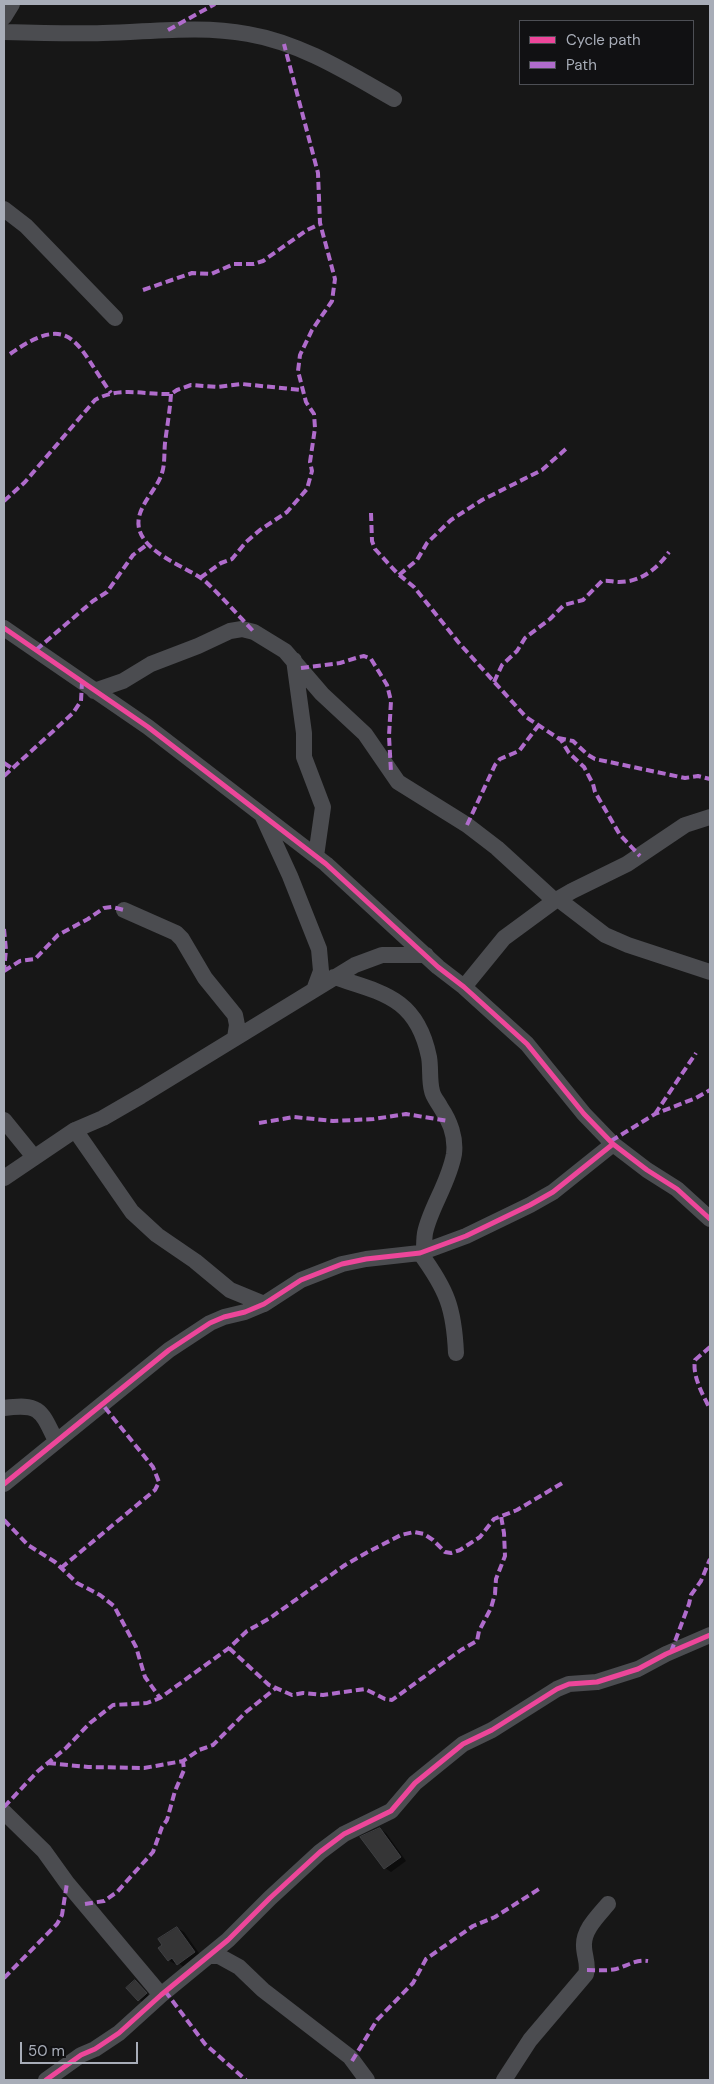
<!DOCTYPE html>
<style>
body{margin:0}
#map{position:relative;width:714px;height:2084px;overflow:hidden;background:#171717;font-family:"DM Sans",sans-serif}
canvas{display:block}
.frame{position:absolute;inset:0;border:5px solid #a8adb8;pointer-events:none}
.legend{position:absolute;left:519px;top:20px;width:175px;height:65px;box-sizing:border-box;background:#111113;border:1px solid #4d4f55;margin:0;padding:6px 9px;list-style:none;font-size:15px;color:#a8adb8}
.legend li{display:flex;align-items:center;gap:10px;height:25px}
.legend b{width:25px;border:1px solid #4d4f55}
.scale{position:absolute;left:20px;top:2042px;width:118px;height:22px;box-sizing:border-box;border:2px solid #a8adb8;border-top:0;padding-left:6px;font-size:15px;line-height:18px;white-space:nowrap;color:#a8adb8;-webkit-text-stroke:4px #111113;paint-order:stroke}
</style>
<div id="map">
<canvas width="714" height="2084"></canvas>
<div class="frame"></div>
<ul class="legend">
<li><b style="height:6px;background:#ed469a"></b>Cycle path</li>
<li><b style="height:6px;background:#b06ccc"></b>Path</li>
</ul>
<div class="scale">50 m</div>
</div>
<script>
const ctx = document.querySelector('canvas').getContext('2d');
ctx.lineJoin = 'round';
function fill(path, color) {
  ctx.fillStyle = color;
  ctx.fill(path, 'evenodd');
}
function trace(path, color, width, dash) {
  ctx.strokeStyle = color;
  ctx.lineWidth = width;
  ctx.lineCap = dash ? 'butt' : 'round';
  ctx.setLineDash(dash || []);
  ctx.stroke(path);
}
const shadow = new Path2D(`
 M379 1829 386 1833 406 1861 391 1872 385 1868Z
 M177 1928 184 1932 201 1956 185 1968 177 1962 175 1964 168 1960Z
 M136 1982 149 1996 142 2002 128 1988Z`);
const building = new Path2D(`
 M380 1828 401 1857 384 1869 360 1837Z
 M177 1927 195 1952 177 1965 172 1958 168 1961 158 1948 162 1945 158 1939Z
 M135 1980 147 1993 138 2001 126 1988Z`);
const street = new Path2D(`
 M4 17 12 4
 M4 32C37 33 70 34 103 33 151 32 200 25 248 34 301 43 348 73 394 99
 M4 209 26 226 115 318
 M4 628 148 727 326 864 438 967 464 987 527 1044 584 1114 613 1144 647 1170 677 1189 710 1219
 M294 660 304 733V757L323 807 316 856
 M94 691 123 681 151 664 198 646 230 631 242 629 254 632 285 651 322 694 365 734 398 782 467 825 497 848 555 901
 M263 817 290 876 319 949 321 971 314 990
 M558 899 605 935 628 945 710 972
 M124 910 176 933 182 939 205 978 235 1015 237 1025 235 1038
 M334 977C383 993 417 998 429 1057 431 1068 429 1080 432 1091 433 1097 438 1102 441 1108 450 1121 456 1138 454 1154 449 1183 430 1208 425 1233 424 1239 424 1246 424 1252
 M464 987 504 938 553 902 572 891 627 864 685 825 710 817
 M4 1120 34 1157
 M75 1130 132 1212 157 1235 195 1261 230 1290 264 1304
 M4 1178 75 1130 103 1118 141 1096 355 965 382 955H426
 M420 1253C447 1290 454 1308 456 1353
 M4 1408C40 1403 41 1410 56 1441
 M4 1484 169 1350 210 1323 224 1317 245 1312 264 1304 301 1280 342 1264 366 1259 420 1253 466 1236 530 1205 553 1192 613 1144
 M4 1812 44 1851 67 1883 161 1995
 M210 1956H219L239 1967 263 1990 350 2057 367 2080
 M46 2080 81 2055 95 2049 119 2033 161 1995 228 1940 270 1898 320 1852 344 1834 391 1811 415 1783 463 1744 492 1730 557 1689 569 1684 597 1682 638 1669 666 1654 710 1635
 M504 2080 530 2040 586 1974C589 1964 584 1956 584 1946 583 1930 598 1916 608 1904`);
const quiet = new Path2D(`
 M168 30 215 4
 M143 290 192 273 211 274 234 264H254L263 261 307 230 320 224
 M10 354C73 309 77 347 111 393
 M171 394C170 410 167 427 165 443 164 453 165 464 162 473 157 489 143 500 139 517 132 551 188 566 206 582 223 598 238 615 254 632
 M4 501 25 482 95 400C119 386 145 395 171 394L177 390 191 385 218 387 242 384 301 390
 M371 513 372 541 375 549 397 573 414 587 459 643 526 717 561 740 569 753 584 767 593 784 595 792 620 835 640 856
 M399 575 417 560 427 543 451 520 482 500 542 470 567 448
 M200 578 221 563 232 559 246 542 260 530 287 512 307 489 312 471 310 462 315 428 314 414 306 402 298 371 300 355 312 330 332 301 335 279 320 223 318 173 284 44
 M36 650 93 601 107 592 133 555 148 544
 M301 668 340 663 359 657 364 656 371 659 387 685 391 701 389 736 391 772
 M494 682 502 665 517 651 525 638 550 619 564 605 583 600 602 581C608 580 613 582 619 582 641 582 657 569 669 552
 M558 738 573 741 588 755 595 759 685 778 698 776 710 779
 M4 763 13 769
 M4 776 73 713 81 701 82 682
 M467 825 495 765 500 759 519 751 538 726
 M4 929 6 950 4 970
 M4 971 20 961 35 959 58 935 88 919 104 908 112 907 124 910
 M655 1114 696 1053
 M259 1123 294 1117 333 1121 374 1119 406 1114 448 1121
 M611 1141 655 1114 696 1098 710 1090
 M710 1347 695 1360C692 1376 703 1395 710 1409
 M4 1520 28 1545 55 1562 77 1583 100 1595 114 1606 136 1647 145 1677 160 1698
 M61 1568 155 1490 159 1482 153 1467 102 1404
 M229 1648 269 1685 292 1695 303 1693 323 1695 365 1689 385 1699 392 1700 461 1650 477 1641 479 1631 491 1608 495 1594 496 1579 505 1556 504 1533 501 1516
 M671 1652 689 1604 691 1595 701 1581 710 1559
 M48 1763 88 1767 144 1768 183 1761 199 1750 213 1745 246 1712 276 1688
 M4 1807 38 1771 66 1748 90 1723 113 1705 147 1703 160 1698 229 1648 247 1631 270 1618 345 1565 366 1553 401 1535 414 1532 424 1534 433 1540 445 1552 451 1553 460 1550 480 1537 494 1519 517 1510 564 1482
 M85 1904 104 1901 117 1892 153 1852 162 1827 167 1820 175 1791 184 1770 183 1761
 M587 1970C597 1970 607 1971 616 1969 627 1966 636 1959 648 1961
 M4 1978 57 1924 62 1915 67 1883
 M165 1991 205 2044 246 2080
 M352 2061 377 2020 413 1983 426 1959 473 1926 495 1917 539 1889`);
const cycleway = new Path2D(`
 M4 628 148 727 326 864 438 967 464 987 527 1044 584 1114 613 1144 647 1170 677 1189 710 1219
 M4 1484 169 1350 210 1323 224 1317 245 1312 264 1304 301 1280 342 1264 366 1259 420 1253 466 1236 530 1205 553 1192 613 1144
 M46 2080 81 2055 95 2049 119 2033 161 1995 228 1940 270 1898 320 1852 344 1834 391 1811 415 1783 463 1744 492 1730 557 1689 569 1684 597 1682 638 1669 666 1654 710 1635`);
fill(shadow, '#0007');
fill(building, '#353536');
trace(building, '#3f4043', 1);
trace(street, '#4b4c50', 16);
trace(quiet, '#b06ccc', 4, [8, 4]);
trace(cycleway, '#ed469a', 5);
</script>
